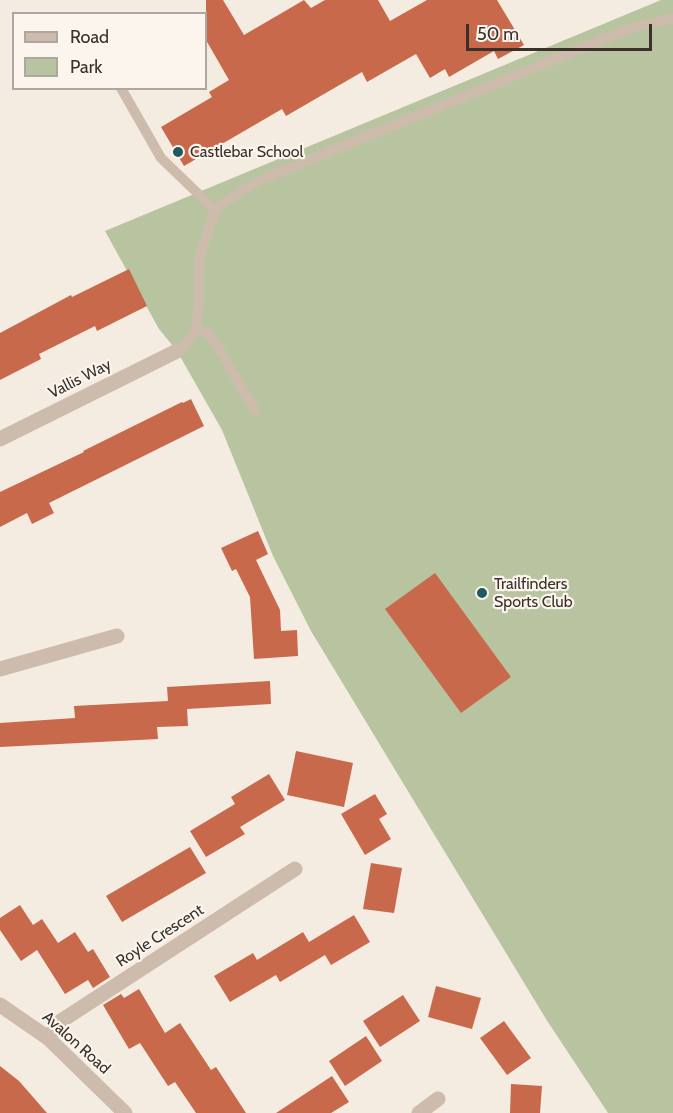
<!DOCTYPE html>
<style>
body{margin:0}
#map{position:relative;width:673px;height:1113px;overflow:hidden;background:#f4ebe1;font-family:Cabin,sans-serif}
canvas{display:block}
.legend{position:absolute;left:12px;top:12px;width:195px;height:78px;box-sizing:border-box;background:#fbf5ee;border:2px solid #aea6a0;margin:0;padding:8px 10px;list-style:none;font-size:18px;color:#3b302b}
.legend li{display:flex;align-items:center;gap:12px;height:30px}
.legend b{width:30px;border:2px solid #aea6a0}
.scale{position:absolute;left:466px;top:24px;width:186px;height:27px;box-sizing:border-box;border:3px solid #3b302b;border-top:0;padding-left:8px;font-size:18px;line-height:21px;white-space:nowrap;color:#3b302b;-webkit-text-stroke:4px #fbf5ee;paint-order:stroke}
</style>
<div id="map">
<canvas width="673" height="1113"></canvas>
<ul class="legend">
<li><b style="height:8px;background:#cdbbac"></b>Road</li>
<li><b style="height:16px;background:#b8c4a0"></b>Park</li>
</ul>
<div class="scale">50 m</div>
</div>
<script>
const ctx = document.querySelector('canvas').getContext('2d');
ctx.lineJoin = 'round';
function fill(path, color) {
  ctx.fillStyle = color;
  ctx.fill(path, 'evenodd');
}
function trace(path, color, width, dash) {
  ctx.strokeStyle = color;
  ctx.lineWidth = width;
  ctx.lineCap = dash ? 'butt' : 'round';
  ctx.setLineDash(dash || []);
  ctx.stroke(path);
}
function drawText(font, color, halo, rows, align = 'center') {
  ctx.font = font + ' Cabin,sans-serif';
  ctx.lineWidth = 4.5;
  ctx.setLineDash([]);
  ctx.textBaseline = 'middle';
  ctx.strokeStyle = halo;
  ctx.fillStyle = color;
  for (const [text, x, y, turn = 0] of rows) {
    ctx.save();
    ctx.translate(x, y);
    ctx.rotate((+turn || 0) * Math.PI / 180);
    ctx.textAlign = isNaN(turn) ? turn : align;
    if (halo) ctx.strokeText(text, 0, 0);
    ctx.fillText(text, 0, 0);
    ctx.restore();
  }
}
const green = new Path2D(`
 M661 0H673V1113H608L546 1019 311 631 273 556 222 430 177 351 159 329 105 231Z`);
const building = new Path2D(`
 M206 0H223L244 35 304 0 311 8 325 0H378L390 21 427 0H497L524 45 498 59 494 51 449 77 445 69 430 78 416 54 367 82 362 72 286 116 282 109 184 166 161 127 212 97 209 92 229 80 206 40Z
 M129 269 147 306 97 331 95 326 39 354 41 359 0 380V333L71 295 72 297Z
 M191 399 204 426 49 503 54 513 32 524 27 513 0 527V492L84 452 83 451 182 402 183 403Z
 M258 531 268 554 256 560 280 610 281 631 297 630 298 656 254 659 250 597 236 569 232 571 221 548Z
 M435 573 511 677 461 713 385 609Z
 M270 681 271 704 187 709 188 726 157 727 158 739 0 747V723L75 718 74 706 168 701 167 687Z
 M296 751 353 763 344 807 287 795Z
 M269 774 285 800 240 827 245 834 206 857 190 831 235 804 231 797Z
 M375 794 387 814 379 819 391 839 365 855 341 814Z
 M190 847 206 873 122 922 106 896Z
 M371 863 402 868 394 913 363 909Z
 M20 905 33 925 42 919 58 943 75 932 88 952 93 949 110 977 93 988 88 980 65 994 37 950 21 961 0 930V918Z
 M354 915 370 942 331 965 325 955 280 982 276 975 230 1002 214 976 253 953 257 960 303 932 309 942Z
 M436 986 481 998 472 1029 428 1017Z
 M139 989 165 1033 180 1023 211 1070 216 1067 246 1113H196L175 1082 168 1086 140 1043 129 1049 103 1005 121 994 124 998Z
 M403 995 420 1021 380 1047 363 1021Z
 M504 1021 531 1058 507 1075 480 1038Z
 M366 1036 382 1061 345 1086 329 1061Z
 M0 1066 19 1081 47 1113H0Z
 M332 1076 349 1102 331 1113H276Z
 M511 1084 542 1086 540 1113H510Z`);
const lane = new Path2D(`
 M121 88 161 158 215 210
 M196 329 208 333 220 350 255 411
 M177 351 189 341 196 329 199 302V259L215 210 238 193 263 179 634 27 673 18`);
const street = new Path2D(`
 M0 439 177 351
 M0 669 117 636
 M0 1005 48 1038 125 1113
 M48 1038 61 1021 295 869
 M419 1113 438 1099`);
const markers = [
 [178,152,6,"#1f5a5e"],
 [482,593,6,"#1f5a5e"]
];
const poiNames = [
 ["Castlebar School",190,152],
 ["Trailfinders",494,584],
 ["Sports Club",494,602]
];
const streetNames = [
 ["Vallis Way",80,379,-27],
 ["Royle Crescent",160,936,-33],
 ["Avalon Road",76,1043,42]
];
fill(green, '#b8c4a0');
fill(building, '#c8694b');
trace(lane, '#cdbbac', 10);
trace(street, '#cdbbac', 15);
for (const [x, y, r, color] of markers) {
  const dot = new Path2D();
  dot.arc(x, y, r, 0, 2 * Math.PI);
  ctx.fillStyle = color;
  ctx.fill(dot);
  trace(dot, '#fbf5ee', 2);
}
drawText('16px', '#3b302b', '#fbf5ee', poiNames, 'left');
drawText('16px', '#3b302b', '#fbf5ee', streetNames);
</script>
